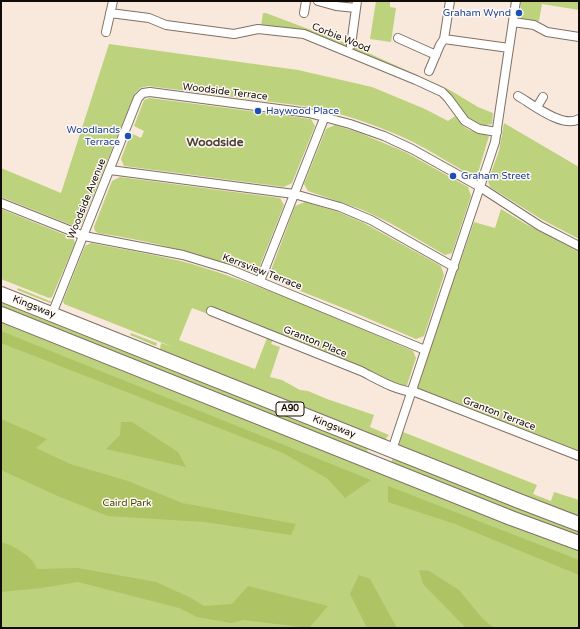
<!DOCTYPE html>
<style>
body{margin:0}
#map{position:relative;width:580px;height:629px;overflow:hidden;background:#f9e9dc;font-family:"Varela Round",sans-serif}
canvas{display:block}
.frame{position:absolute;inset:0;border:2px solid #110c08;pointer-events:none}
</style>
<div id="map">
<canvas width="580" height="629"></canvas>
<div class="frame"></div>
</div>
<script>
const ctx = document.querySelector('canvas').getContext('2d');
ctx.lineJoin = 'round';
function fill(path, color) {
  ctx.fillStyle = color;
  ctx.fill(path, 'evenodd');
}
function trace(path, color, width, dash) {
  ctx.strokeStyle = color;
  ctx.lineWidth = width;
  ctx.lineCap = dash ? 'butt' : 'round';
  ctx.setLineDash(dash || []);
  ctx.stroke(path);
}
function drawText(font, color, halo, rows, align = 'center') {
  ctx.font = font + ' "Varela Round",sans-serif';
  ctx.lineWidth = 3;
  ctx.setLineDash([]);
  ctx.textBaseline = 'middle';
  ctx.strokeStyle = halo;
  ctx.fillStyle = color;
  for (const [text, x, y, turn = 0] of rows) {
    ctx.save();
    ctx.translate(x, y);
    ctx.rotate((+turn || 0) * Math.PI / 180);
    ctx.textAlign = isNaN(turn) ? turn : align;
    if (halo) ctx.strokeText(text, 0, 0);
    ctx.fillText(text, 0, 0);
    ctx.restore();
  }
}
const green = new Path2D(`
 M376 1H390V7L396 8 391 42 370 39Z
 M521 1 531 2 532 1H579V10L542 4 539 21 522 19 520 16Z
 M263 13H266L348 44 346 49 261 26Z
 M109 44 298 70 372 87 425 109 448 121 455 116 463 126 469 130 489 136 478 173 472 176C453 165 434 153 415 143 385 128 352 117 319 108L148 86 140 88 135 93 82 223 79 226H74L1 197V168L61 193Z
 M355 47 448 89 478 107 493 113 492 124 486 125V127L470 122 449 96 353 51Z
 M150 98 311 119 315 126 292 183 284 187 124 166 121 159 131 133 141 138 144 131 134 126 144 100Z
 M504 123 579 167V239L541 219 490 187 488 181 499 151Z
 M335 125 360 133 405 152 468 187 471 196 452 253 445 255 390 223 363 210 308 191 304 184 326 129Z
 M120 177 280 198 284 205 259 268 251 272C199 254 152 241 98 233L95 231 94 227 112 181Z
 M305 202 338 212 364 223 441 266 444 275 424 336 416 339 348 310 273 280 270 273 295 206Z
 M1 209 73 238 75 243 52 297 49 298 1 279Z
 M501 209 524 223 579 252V452L416 389 474 222 495 228Z
 M91 243C125 250 159 255 192 264 268 287 340 320 413 351L416 358 406 388 386 381 368 370 211 308 208 314 192 308 179 340 255 369 267 338 273 340 271 344 280 347 270 377 282 380 300 390 308 391 327 399 374 415 370 427 389 435 384 441 165 356 163 350 160 349 161 343 173 347 64 304 63 301 85 246Z
 M18 288 52 302 50 303 17 290Z
 M3 303 7 305 8 303 369 445 367 451 384 460 11 314 1 305Z
 M1 317 579 547V628H1Z
 M131 333 157 343 156 346 130 335Z
 M403 432 537 485 533 494 551 501 554 492 579 500V519L399 449V444Z
 M393 458 579 528V539L390 465Z`);
const forest = new Path2D(`
 M1 331 371 480 345 498 328 479 283 453 1 343Z
 M1 419 47 439 36 448 70 464 128 481 182 503 296 524 291 535 204 522 108 516 60 497 1 470Z
 M121 422H132L178 452 186 467 106 449 120 435Z
 M388 486 579 560V575L455 524 388 502Z
 M1 542C14 546 33 556 37 569L78 568 156 582 189 597 204 606 232 604 248 586 328 606 309 628 243 620 231 623 197 617 179 608 78 582 41 588 1 592Z
 M419 570 429 571 459 590 482 618 494 628H466L423 584Z
 M359 575 370 579 397 628H367L350 594Z`);
const street = new Path2D(`
 M318 1 336 6 356 8
 M110 13 149 18 166 25 234 34 258 29 304 34 416 80 442 92 448 98 465 121 479 129 497 132
 M304 13 306 1
 M513 22 534 25 547 32 579 37
 M106 32 113 1
 M398 38 436 55
 M444 39 509 48
 M351 45 357 1
 M429 71 440 45 444 39 450 1
 M518 96C532 104 563 129 579 119
 M537 107 543 97
 M110 170 294 194 340 207 371 220 454 267
 M1 203 84 236 183 255 229 269 425 350
 M260 281 325 116
 M211 311 361 371C377 379 396 391 415 392L579 456
 M52 314 138 98 143 93 150 92 309 113 350 124 384 136 412 149 480 187 540 226 579 246
 M392 450 495 142 516 1`);
const highway = new Path2D(`
 M1 294 519 501 579 524
 M1 314 511 518 579 543`);
const markers = [
 [519,13,4,"#1a4fb4"],
 [258,111,4,"#1a4fb4"],
 [128,136,4,"#1a4fb4"],
 [453,176,4,"#1a4fb4"]
];
const shields = [
 [290,409,28]
];
const shieldNames = [
 ["A90",290,409]
];
const transitNames = [
 ["Graham Wynd",511,13],
 ["Haywood Place",266,111,"left"],
 ["Woodlands",120,130],
 ["Terrace",120,142],
 ["Graham Street",461,176,"left"]
];
const streetNames = [
 ["Corbie Wood",341,38,22],
 ["Woodside Terrace",225,92,7],
 ["Woodside Avenue",87,199,-68],
 ["Kerrsview Terrace",262,272,21],
 ["Kingsway",34,307,22],
 ["Granton Place",315,342,22],
 ["Granton Terrace",499,414,21],
 ["Kingsway",334,427,22]
];
const parkNames = [
 ["Caird Park",127,503]
];
const quarterNames = [
 ["Woodside",215,143]
];
fill(green, '#bdd27c');
fill(forest, '#aec363');
trace(street, '#7f7165', 10);
trace(highway, '#7f7165', 16);
trace(street, '#fff', 8);
trace(highway, '#fff', 14);
for (const [x, y, r, color] of markers) {
  const dot = new Path2D();
  dot.arc(x, y, r, 0, 2 * Math.PI);
  ctx.fillStyle = color;
  ctx.fill(dot);
  trace(dot, '#fff8f3', 1.5);
}
for (const [x, y, w] of shields) {
  const box = new Path2D();
  box.roundRect(x - w / 2, y - 7, w, 14, 3);
  ctx.fillStyle = '#fff8f3';
  ctx.fill(box);
  trace(box, '#110c08', 1);
}
drawText('bold 9px', '#110c08', null, shieldNames);
drawText('10px', '#164399', '#fff8f3', transitNames, 'right');
drawText('10px', '#110c08', '#fff8f3', streetNames);
drawText('10px', '#3e4a00', '#fff8f3', parkNames);
drawText('bold 12px', '#4d4136', '#fff8f3', quarterNames);
</script>
